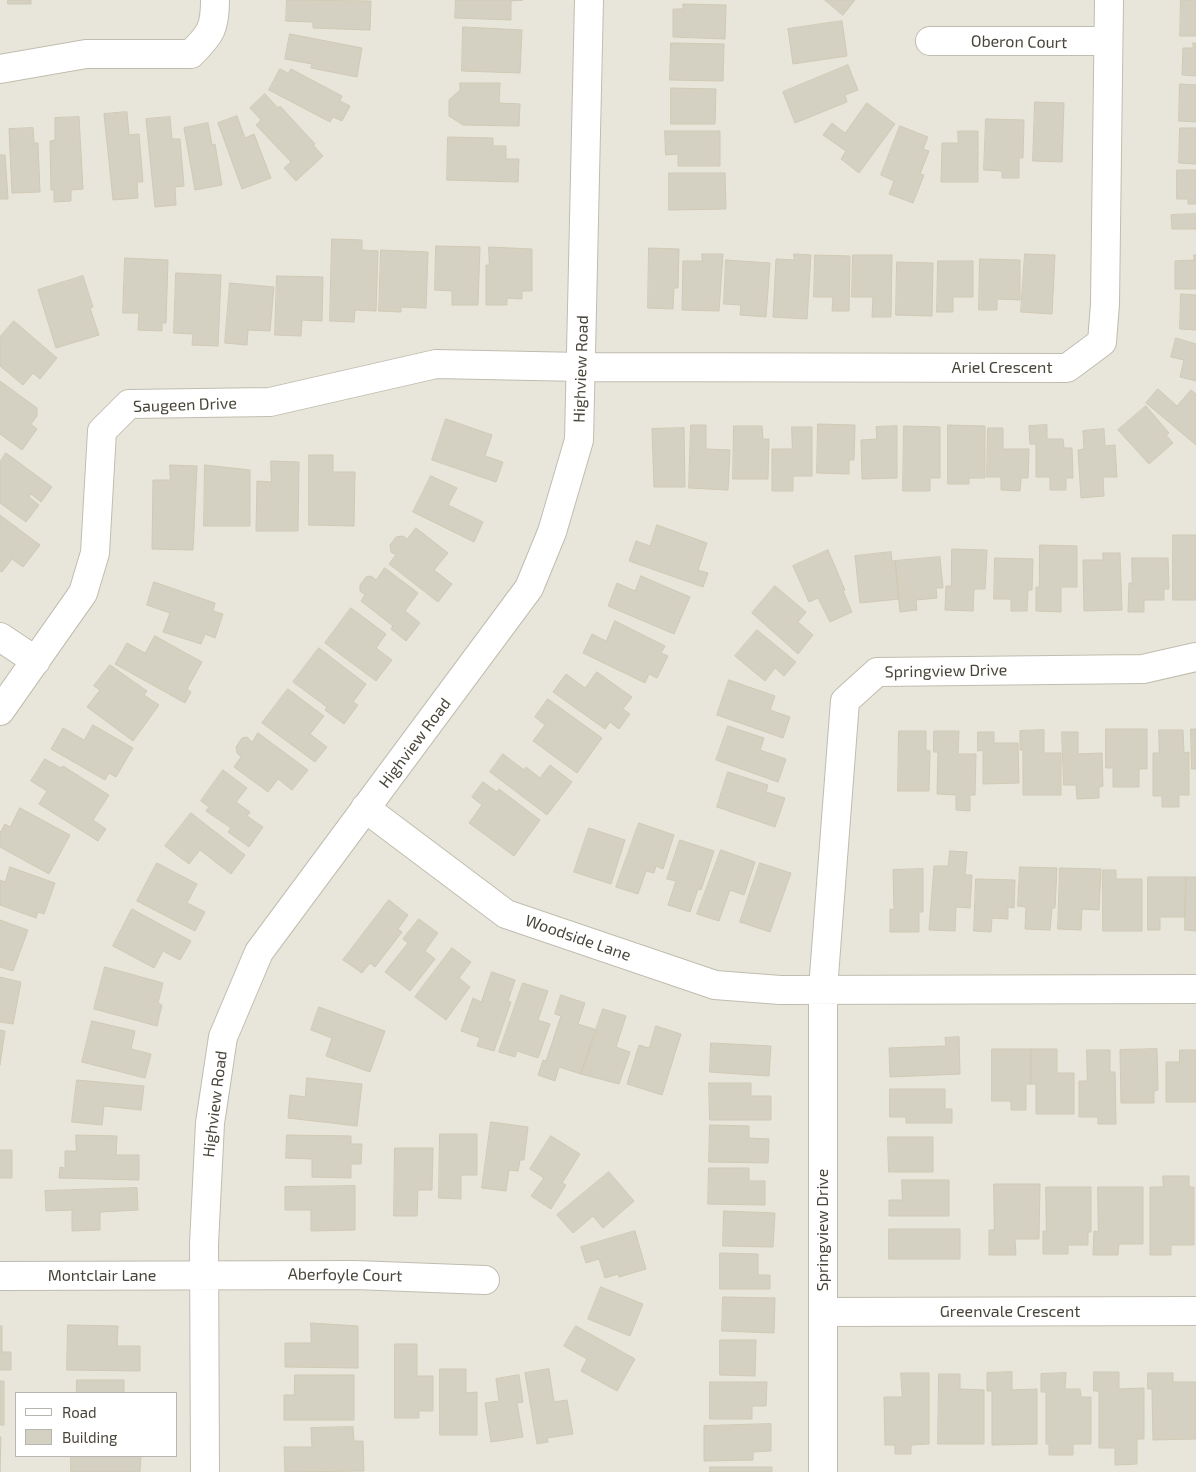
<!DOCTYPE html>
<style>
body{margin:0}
#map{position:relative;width:1196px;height:1472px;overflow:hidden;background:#f5f3ec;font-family:"Exo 2",sans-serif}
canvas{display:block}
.legend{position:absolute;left:15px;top:1392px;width:162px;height:65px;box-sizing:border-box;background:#fff;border:1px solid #b6b5b0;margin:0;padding:6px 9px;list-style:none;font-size:15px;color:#49453a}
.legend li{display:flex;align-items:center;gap:10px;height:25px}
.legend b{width:25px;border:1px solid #b6b5b0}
</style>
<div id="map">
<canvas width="1196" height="1472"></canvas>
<ul class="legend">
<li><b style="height:6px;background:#fff"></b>Road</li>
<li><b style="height:14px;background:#d5d1c2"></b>Building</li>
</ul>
</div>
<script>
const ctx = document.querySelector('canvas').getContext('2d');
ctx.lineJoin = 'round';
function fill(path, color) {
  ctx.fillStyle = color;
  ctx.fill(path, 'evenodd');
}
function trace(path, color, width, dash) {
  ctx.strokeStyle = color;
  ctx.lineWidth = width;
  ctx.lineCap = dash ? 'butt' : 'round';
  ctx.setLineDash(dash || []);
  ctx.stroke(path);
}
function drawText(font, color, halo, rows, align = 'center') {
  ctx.font = font + ' "Exo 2",sans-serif';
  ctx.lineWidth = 5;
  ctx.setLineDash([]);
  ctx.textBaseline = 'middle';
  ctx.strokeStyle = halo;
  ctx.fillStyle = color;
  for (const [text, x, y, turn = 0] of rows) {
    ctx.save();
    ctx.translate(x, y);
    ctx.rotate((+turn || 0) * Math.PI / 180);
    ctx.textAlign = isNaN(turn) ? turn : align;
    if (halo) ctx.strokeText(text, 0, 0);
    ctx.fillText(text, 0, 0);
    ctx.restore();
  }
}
const residential = new Path2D(`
 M0 0H1196V1472H0ZM16 1393H176V1456H16Z`);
const building = new Path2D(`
 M8 0H31V4H8Z
 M287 0 371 1 370 30 313 28V22L286 21Z
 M456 0H523L511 1V20L455 18Z
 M825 0H855L843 15Z
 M1181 0H1196V36H1180Z
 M683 4 726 5 725 39 673 37V9H683Z
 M842 21 847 56 793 64 788 29Z
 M463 27 522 30 520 73 462 71Z
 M290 34 362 48 357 77 311 68 312 64 285 59Z
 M671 43 724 44 723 81 670 80Z
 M1193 43H1196V76L1182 75 1183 48H1193Z
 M848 65 858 90 845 95 847 102 795 123 783 92Z
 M280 69 288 73 291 69 342 96 340 101 350 106 342 121 333 117 330 122 269 90Z
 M460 83H500L499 103 520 104 519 126 463 125 449 116V100L460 90Z
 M1180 84 1196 85V122L1179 121Z
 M671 88 716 89 715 124H671Z
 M265 94 278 108 280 106 315 144 313 145 323 156 296 181 284 168 291 162 256 125 261 120 250 108Z
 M1035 102 1064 103 1062 162 1033 161Z
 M867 103 895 124 859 173 841 159 846 151 823 135 832 123 845 133Z
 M127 112 129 135 139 134 143 182H137L138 198 113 200 104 114Z
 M237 116 245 138 254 134 271 178 242 189 218 123Z
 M79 117 83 189 71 190V201L54 202V190H51L50 141 55 140V118Z
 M170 117 172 139H180L184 186 175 187 176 205 155 207 146 119Z
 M986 119 1024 120 1023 158H1019V178H1002V171L984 170Z
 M208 123 212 145 215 144 222 185 195 190 184 128Z
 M900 126 928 137 923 149 929 151 920 174 924 175 913 203 889 194 894 181 881 175Z
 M33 128 34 143H38L40 192 12 193 9 129Z
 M1180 128H1196V164L1179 163Z
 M665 131H720V166H678V154L666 155Z
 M958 131H978V182H941L942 143H958Z
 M448 137 493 138V146H506V159H519L518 182 447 180Z
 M0 155H5L8 199H0Z
 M1177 170H1196V204H1188V199H1177Z
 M669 173H725L726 209 669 210Z
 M1196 214V229H1172L1171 215Z
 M332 239 362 240V250L378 251 376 311 355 310 354 322 330 321Z
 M436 246 480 247 478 305H452V291L435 290Z
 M489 247 532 249V291H522V299L507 298V305H486V265H489Z
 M649 248 679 249 678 288H674L673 309 648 308Z
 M381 250 428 252 426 308 401 307V312L379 311Z
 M702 254H723L719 311 682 310 683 261H702Z
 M794 254 811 255 807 319 773 317 776 259 794 260Z
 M1025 254 1055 255 1052 314 1021 312Z
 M815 255 850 256 849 311H832L833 297H814Z
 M853 255H892L891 317H872L873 297H852Z
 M1194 255H1196V289H1175V261L1194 260Z
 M125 258 168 260 166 323H162V331L138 330 139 313H123Z
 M980 259 1020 260V300L997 299V310H979Z
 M726 260 770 263 766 317 740 315 741 305 724 304Z
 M938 261H973V297H953V312H937Z
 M897 262 933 263 932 316 896 315Z
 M176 273 221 275 218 346 192 345 193 334 174 333Z
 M83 276 93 307 90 308 99 335 56 348 38 290Z
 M277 276 323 277 322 321 302 320 301 336 275 335Z
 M230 283 274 287 270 331 248 330 247 345 225 343Z
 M1181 294 1196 295V330L1180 329Z
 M14 321 57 358 40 379 33 373 23 385 0 366V337Z
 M1176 338 1196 344V381L1180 377 1184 360 1171 357Z
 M0 381 37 408V416L31 424 37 429 22 450 0 434Z
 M1158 389 1177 406 1191 390 1196 394V445L1146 403Z
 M1146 406 1169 433 1166 435 1173 443 1149 464 1118 430Z
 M446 419 492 435 485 456 503 462 496 482 432 460Z
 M818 424 855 425 854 460H849V474L817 473Z
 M691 425H706V449L730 450 728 490 689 488Z
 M948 425 985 426V478H969V484H948Z
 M1047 425V439H1063L1064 448H1072L1073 478H1066V490H1050V477H1036V444H1030L1029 426Z
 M734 426H762L763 439H769L768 479H733Z
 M897 426V478L862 479 861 440 877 439 876 427Z
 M904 426 940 427V478H930V491H903Z
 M792 427H812V476H793V491H772V449H792Z
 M684 428 685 487H654L652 429Z
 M988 428H1003V449H1029L1028 478H1021L1020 491 1001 490V477H987Z
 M1104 429 1105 446 1115 445 1117 477H1103L1104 496 1081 498 1078 450 1084 449 1083 431Z
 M6 453 52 487 41 502 31 494 29 497 39 505 26 522 0 503V462Z
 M309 455H333V472H355L354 526 309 525Z
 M271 461 299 462 298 531H256L257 481 271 482Z
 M170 465 197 466 193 550 152 549 153 480H170Z
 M205 465 250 470V526H204Z
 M431 476 457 488 448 505 483 522 474 542 413 512Z
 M0 515 40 545 23 567 12 559 2 572 0 571Z
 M657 525 707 543 698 570 708 573 703 587 629 561 636 541 650 546Z
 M416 528 448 553 434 570 452 584 438 602 389 564 396 555 391 552 390 545 396 537 403 536 407 539Z
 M1173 535H1196V600H1173Z
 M1040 545 1077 546V587H1061V612L1036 611V587H1039Z
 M952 549 987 550 985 589H974L973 611 945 610 946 586H951Z
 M828 550 845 590 843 591 852 612 830 622 818 598 809 602 793 566Z
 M891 552 892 561H895L899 599 860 603 855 556Z
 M1103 553H1120L1122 610 1084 611 1083 560H1103Z
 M940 557 943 588H936L937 598 916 600 917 610 900 612 895 561Z
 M995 558 1033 559 1032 590H1028L1027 611H1011V599H994Z
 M1132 558H1168L1169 589H1164V600H1144V612H1128L1129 583H1132Z
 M385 568 418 593 405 611 420 623 406 641 391 629 393 626 361 601 365 595 360 591V585L366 577 371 576 376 580Z
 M641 576 690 597 674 634 608 606 617 583 635 591Z
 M154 582 215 603 213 611 223 614 215 638 205 634 201 644 163 632 170 613 147 605Z
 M775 586 806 612 798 622 813 635 798 654 752 613Z
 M351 608 386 634 376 648 392 660 376 681 325 643Z
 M615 621 665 646 661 653 668 656 657 678 649 674 645 683 583 653 592 634 606 641Z
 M757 630 796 662 784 676 775 668 765 681 735 656Z
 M155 636 202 662 187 689 191 692 185 703 115 664 127 643 145 653Z
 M319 648 366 684 353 702 358 705 344 724 325 710 327 707 293 682Z
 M110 665 147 691 144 695 159 705 133 741 87 707 100 690 94 686Z
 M597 672 632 697 623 709 630 714 619 729 610 722 605 729 553 692 566 674 585 688Z
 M729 680 775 696 770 710 790 717 783 738 717 715Z
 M288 689 324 716 310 734 327 747 315 762 262 723Z
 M548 699 602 738 577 773 533 741 545 725 535 717Z
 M93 725 133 748 116 777 109 773 105 780 51 749 63 728 84 740Z
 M728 726 764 738 760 750 786 759 778 782 716 760Z
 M1106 729H1147V769H1139V787H1113V768H1106Z
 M1191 729H1196V769H1192Z
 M1044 730V753H1061V795H1023V750H1020V731Z
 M1159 730H1183L1184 753 1189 752V795H1179V807H1162V796H1153V753H1159Z
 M899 731H926V750L930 751 929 791H898Z
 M934 731H959L958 754H976L975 795H970V811L956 810V795L937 794 938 752H934Z
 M978 732H994V743H1018L1019 783 983 784V750L978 751Z
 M1062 732H1078V754L1102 753 1103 786 1099 787V798L1077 799 1076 785H1064Z
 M258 733 308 770 292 790 278 779 268 792 234 767 241 757 237 753 236 747 242 738 247 737 252 742Z
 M503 754 524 770 526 767 540 778 550 765 572 782 547 815 490 772Z
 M45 759 61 768 63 766 109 795 93 820 106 829 98 841 39 804 47 791 31 781Z
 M223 770 247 788 236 802 250 812 247 816 263 827 249 847 228 832 231 828 206 811 209 807 201 801Z
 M728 772 768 785 766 792 785 798 775 827 717 807Z
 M483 782 497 792 499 789 540 820 514 856 469 823 482 805 472 797Z
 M20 808 70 835 49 874 0 847V833L5 824 10 827Z
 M191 813 245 855 231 874 200 850 189 864 165 846Z
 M639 823 674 835 663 869 656 866 654 873 646 871 638 894 616 887Z
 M589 828 625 840 611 884 574 872Z
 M680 840 714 851 701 890 698 889 690 912 668 905 676 881 667 879Z
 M721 850 755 862 744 895 730 890 719 921 697 914Z
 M950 851 967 852 965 875H972L970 908 956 907 955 931 929 930 934 866H948Z
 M157 863 197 884 187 903 205 912 195 931 137 901Z
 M760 863 791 873 770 932 740 922Z
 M10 867 55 883 44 914 38 912 36 918 0 905V880L5 882Z
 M1020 867 1057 868 1055 908H1052L1050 930 1025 929 1026 907 1018 906Z
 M1060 868 1101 869 1099 910 1082 909 1081 930 1058 929Z
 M923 869V912H919V932H890V909L894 910 893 870Z
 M1103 870H1116V879H1142V931H1103Z
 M1148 877H1186L1185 917H1160V930H1148Z
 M1186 877H1196V931L1185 930Z
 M976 879 1015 880 1014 908 1008 907V919L992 918 991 932 974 931Z
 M389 900 408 915 398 929 402 932 375 967 370 963 362 973 343 960Z
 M132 909 191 941 180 960 163 951 154 968 113 946Z
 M419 919 438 933 425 951 435 959 410 991 385 972 408 943 403 939Z
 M0 920 28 930 13 971 0 967Z
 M452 948 471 962 459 978 470 987 446 1020 415 997Z
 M105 967 163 983 158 1003 162 1005 157 1026 94 1009Z
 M492 972 515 980 508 1001 511 1002 494 1051 477 1046 480 1038 461 1031 473 998 481 1002Z
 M0 977 21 982 13 1024 0 1022Z
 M523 983 548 991 538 1020 550 1024 538 1058 517 1051 515 1057 499 1052Z
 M561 995 585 1003 578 1024 597 1030 581 1074 559 1067 555 1081 538 1075 543 1060 546 1061 561 1016 555 1014Z
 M319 1007 385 1031 370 1072 326 1056 332 1038 311 1030Z
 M603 1009 626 1016 616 1047 630 1052 619 1084 581 1074Z
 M92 1021 135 1031 131 1049 151 1054 145 1078 82 1062Z
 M656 1026 681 1034 662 1095 627 1084 639 1045 649 1048Z
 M0 1030 5 1031 0 1065Z
 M959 1037 960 1074 890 1077 889 1048 946 1046 945 1038Z
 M711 1043 771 1046 769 1076 710 1072Z
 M992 1049H1031V1084H1026V1110H1011V1101H992Z
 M1031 1049H1057V1073H1074V1114H1036V1084H1031Z
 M1157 1049 1158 1090 1154 1091V1103H1121L1120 1050Z
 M1087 1050H1110V1072H1115L1116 1124H1098V1117H1079V1081H1087Z
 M1180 1050H1196V1102H1166V1062H1179Z
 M307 1078 362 1084 357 1126 288 1118 290 1095 305 1097Z
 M77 1080 144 1086 141 1110 104 1106 102 1125 72 1122Z
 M709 1083H751V1096H771V1120H710Z
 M890 1089H945V1109H952V1123H906V1117H890Z
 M491 1122 528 1127 524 1160H520L518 1171 509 1170 506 1191 482 1188Z
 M710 1125 749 1126V1138L769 1139 768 1163 709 1162Z
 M440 1134H477V1175H461V1199L439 1198Z
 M76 1135 117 1136 116 1155H139V1180L59 1178 60 1167 65 1168V1151H76Z
 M287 1135 351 1136V1144H362L361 1164H351V1178L312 1177V1159L286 1158Z
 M551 1136 580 1154 562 1183 566 1185 551 1209 531 1196 544 1178 530 1169Z
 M888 1137H933V1172H889Z
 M395 1148H433L432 1190H418L417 1216H394Z
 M0 1150H12V1178H0Z
 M709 1168H749V1181H765V1205L708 1204Z
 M609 1172 634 1201 603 1228 593 1216 573 1233 557 1215Z
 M1163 1176H1189V1187H1194V1245H1171V1255H1150V1187H1163Z
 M902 1180H949V1216H889V1200H902Z
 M994 1184H1040L1039 1239H1015L1016 1255H989V1230H994Z
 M355 1186V1230L311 1231V1210H285V1187Z
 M1046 1187H1091V1232H1088V1245H1068V1254H1043V1231H1046Z
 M1098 1187H1143V1244H1119L1118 1255H1093L1094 1231 1098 1232Z
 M137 1188 138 1210 100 1212V1230L72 1231V1210L46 1211 45 1191Z
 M724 1211 775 1213 773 1247 723 1246Z
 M889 1229H960V1259H889Z
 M635 1231 646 1269 619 1277 618 1274 605 1278 599 1259 586 1263 581 1247Z
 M720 1253 758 1254V1275H770V1289H720Z
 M601 1287 643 1304 630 1336 588 1319Z
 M723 1297 775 1298 774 1333 722 1331Z
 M311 1323 358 1326V1368L285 1367V1343H311Z
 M68 1325 118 1326 117 1346H140V1371L67 1370Z
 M0 1326H2V1352H11V1370H0Z
 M576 1326 635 1359 617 1391 581 1371 587 1359 564 1346Z
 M720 1340H756L755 1376 720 1375Z
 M395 1344H417V1376H433V1411H419V1418H395Z
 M440 1369H466V1393L477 1392V1435H440Z
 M549 1369 554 1402 567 1400 573 1434 547 1438 548 1442 537 1444 525 1373Z
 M1012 1372V1390L1037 1389V1444L992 1445V1391H987V1373Z
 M1094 1372H1119V1389L1144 1388V1439H1137V1464L1115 1465V1448H1099V1391H1094Z
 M901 1373H929V1444L911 1445V1454H895V1445H885L884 1397H902Z
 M1066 1373 1065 1389H1080L1081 1397H1091V1444H1073V1455H1049V1444H1046V1392H1041V1374Z
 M1148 1373H1173V1382H1196V1439L1153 1440 1152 1389H1148Z
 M939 1374H960V1389L984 1390V1444H938Z
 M295 1375H354V1420H284V1395H294Z
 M519 1375 523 1402 517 1403 523 1437 491 1442 485 1403 499 1401 496 1379Z
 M77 1380H124V1393H69H76Z
 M0 1381H4V1425H0Z
 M710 1382H767L766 1406H752V1419H710Z
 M771 1424V1451L753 1452V1460L704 1461V1426Z
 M353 1427 354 1441H363L364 1471 285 1472 284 1447H312L311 1428Z
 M0 1437H1L0 1472Z
 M71 1456H141L140 1472H71Z
 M710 1467H772V1472H710Z`);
const minor = new Path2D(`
 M930 41H1108
 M0 69 86 54H191C211 34 215 28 215 0
 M0 637 36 661
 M0 711 83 593 95 553 102 431 129 404 270 402 436 364 581 367 1067 368 1102 342 1105 304 1109 0
 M365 808 506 914 715 985 780 990 1196 989
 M0 1276 355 1275 485 1280
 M823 1312 1196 1311
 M205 1472 204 1244 210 1123 223 1037 259 952 529 588 552 532 579 440 589 0
 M823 1472V989L845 701 877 672 1143 669 1196 657`);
const streetNames = [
 ["Oberon Court",1019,42,1],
 ["Ariel Crescent",1002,368],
 ["Highview Road",581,369,-88],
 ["Saugeen Drive",185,405,-2],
 ["Springview Drive",946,671,-1],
 ["Highview Road",415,743,-53],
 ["Woodside Lane",578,938,19],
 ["Highview Road",215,1104,-83],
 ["Springview Drive",823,1230,-90],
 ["Aberfoyle Court",345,1275,1],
 ["Montclair Lane",102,1276],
 ["Greenvale Crescent",1010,1312]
];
fill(residential, '#e8e6da');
fill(building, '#d5d1c2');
trace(building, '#d0cab5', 1);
trace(minor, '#c0bdaf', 30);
trace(minor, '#fff', 28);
drawText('16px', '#49453a', '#fff', streetNames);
</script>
